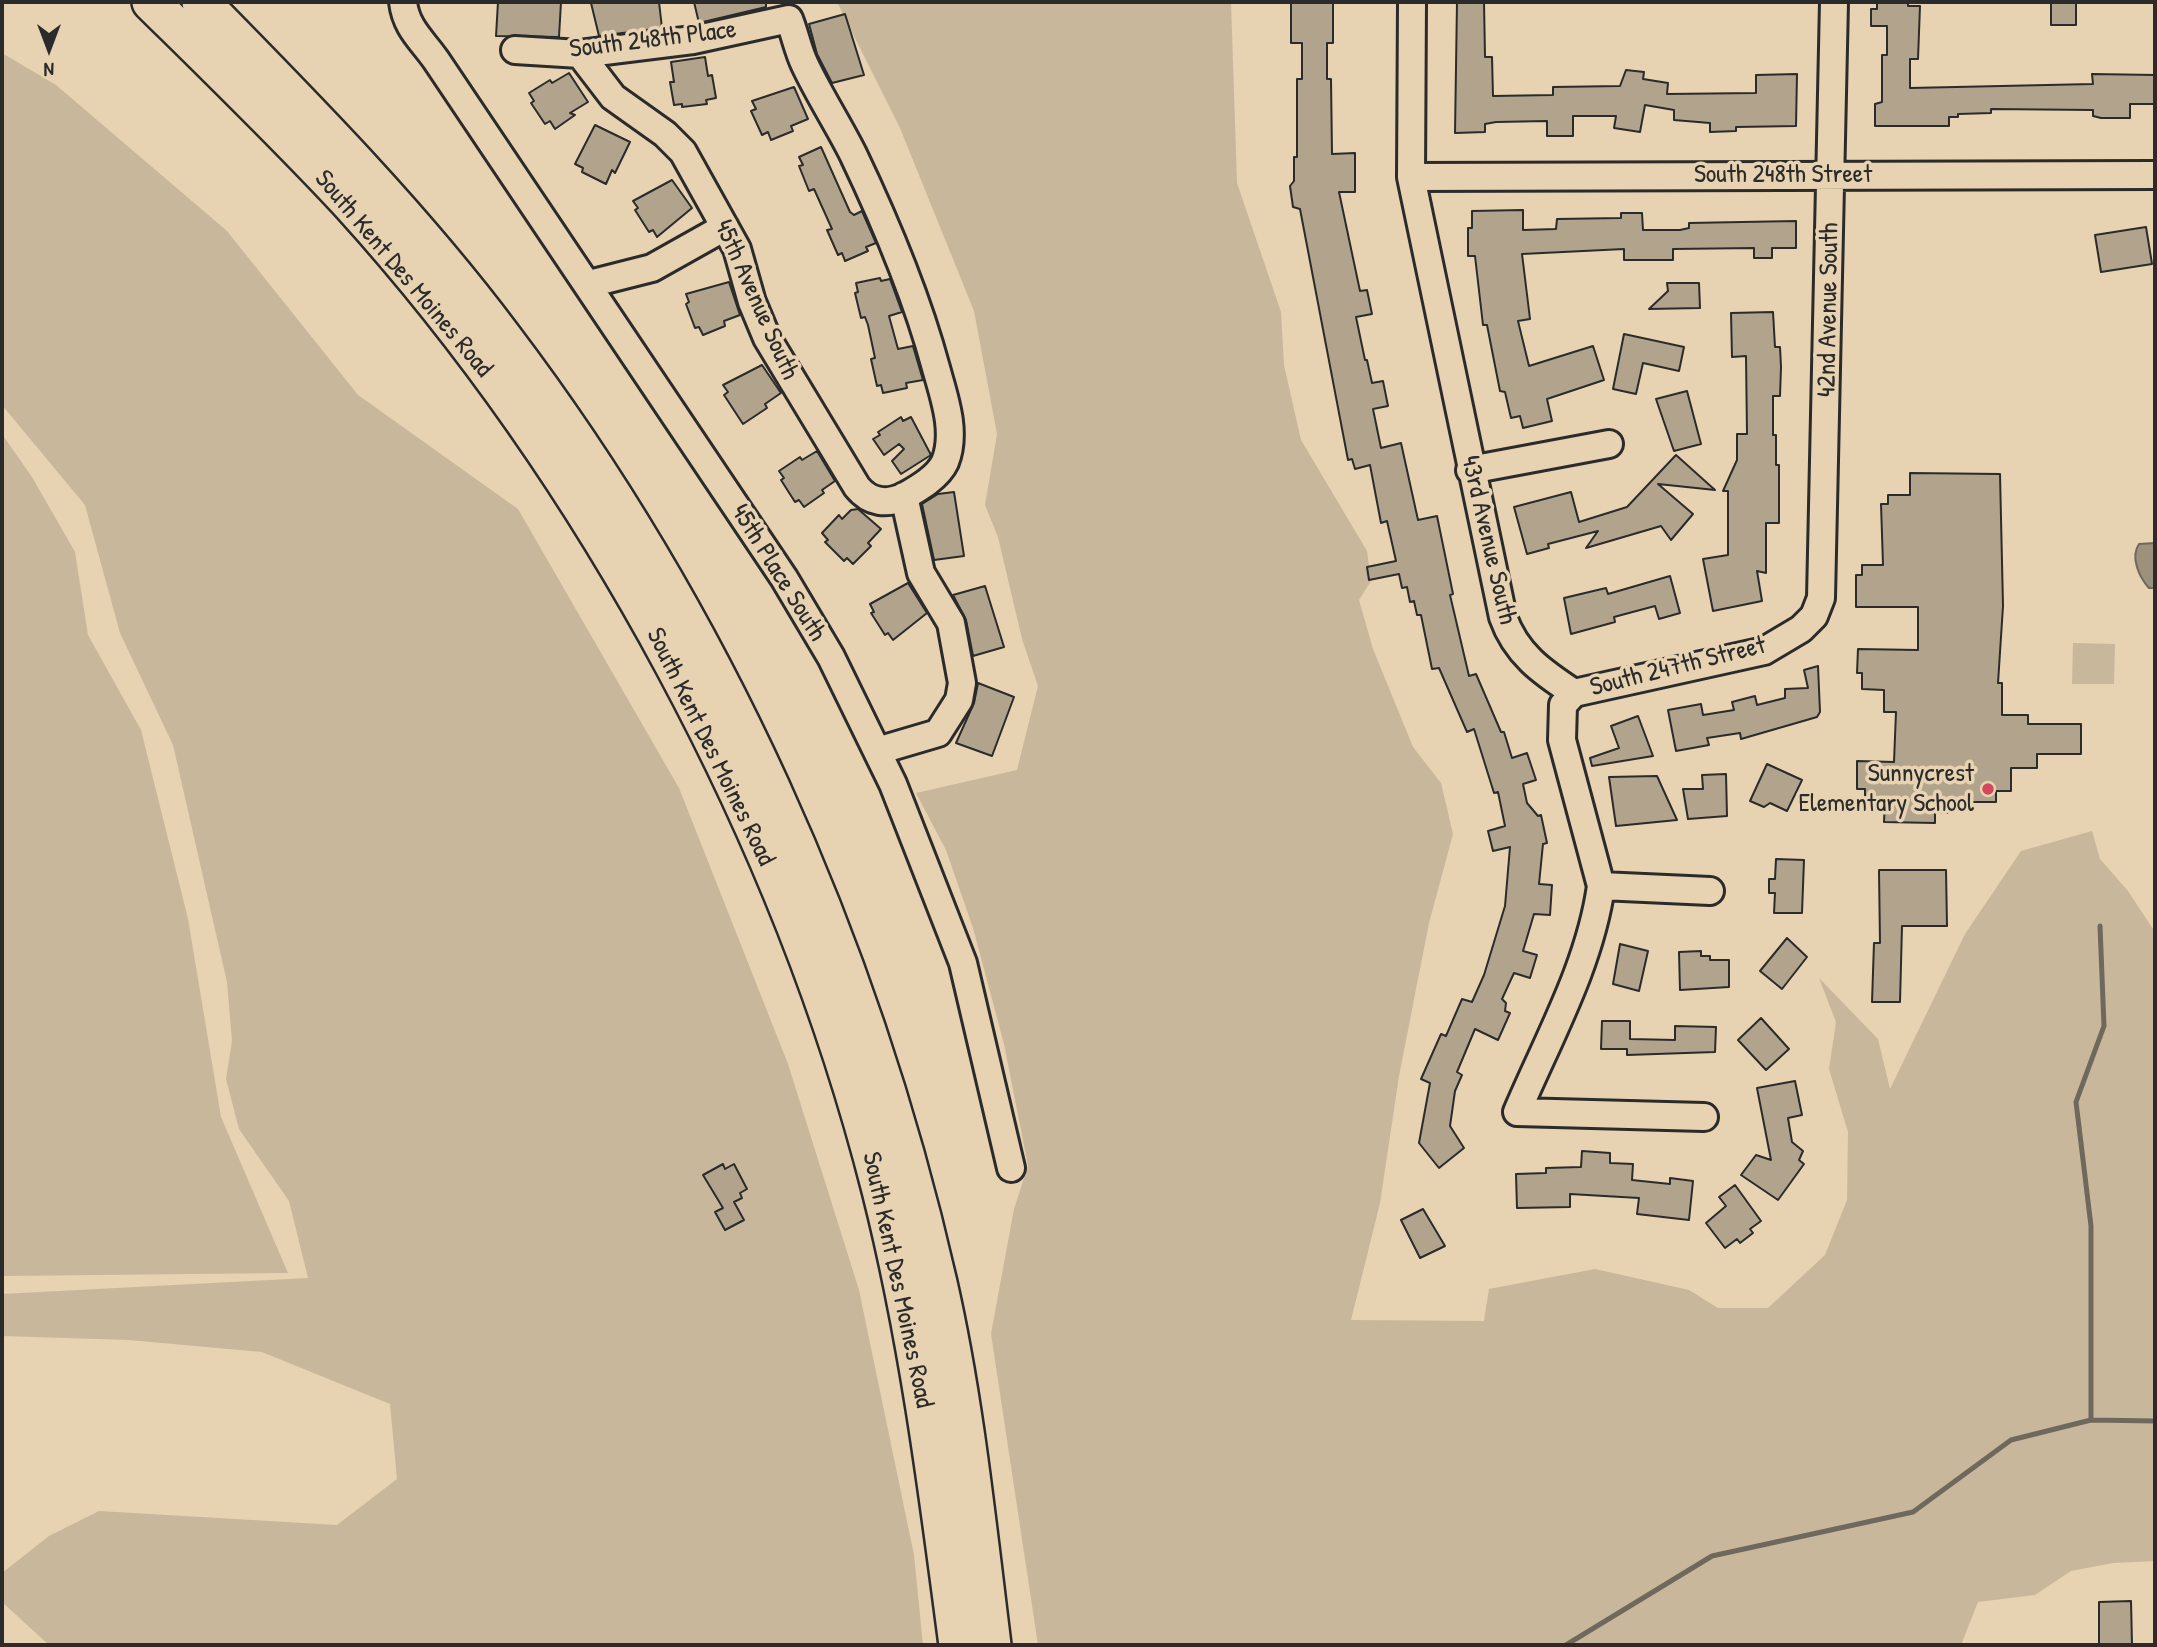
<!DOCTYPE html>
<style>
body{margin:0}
#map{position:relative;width:2157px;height:1647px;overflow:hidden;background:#e7d2b1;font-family:"Patrick Hand",sans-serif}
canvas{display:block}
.frame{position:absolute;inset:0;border:4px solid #2b2b2b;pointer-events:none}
.north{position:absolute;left:14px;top:14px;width:70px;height:70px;-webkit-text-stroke:5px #e7d2b1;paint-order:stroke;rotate:180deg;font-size:19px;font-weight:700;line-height:28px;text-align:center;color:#2b2b2b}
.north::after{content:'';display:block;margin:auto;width:24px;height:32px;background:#2b2b2b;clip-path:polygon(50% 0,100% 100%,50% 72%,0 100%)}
</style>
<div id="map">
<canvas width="2157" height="1647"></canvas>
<div class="frame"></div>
<div class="north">N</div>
</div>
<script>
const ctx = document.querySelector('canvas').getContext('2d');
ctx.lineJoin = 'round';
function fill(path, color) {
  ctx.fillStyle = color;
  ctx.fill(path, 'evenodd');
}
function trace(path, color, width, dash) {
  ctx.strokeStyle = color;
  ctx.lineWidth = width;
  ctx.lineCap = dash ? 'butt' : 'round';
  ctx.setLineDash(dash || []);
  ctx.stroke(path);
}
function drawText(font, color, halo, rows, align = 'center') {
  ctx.font = font + ' "Patrick Hand",sans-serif';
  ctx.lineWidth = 7;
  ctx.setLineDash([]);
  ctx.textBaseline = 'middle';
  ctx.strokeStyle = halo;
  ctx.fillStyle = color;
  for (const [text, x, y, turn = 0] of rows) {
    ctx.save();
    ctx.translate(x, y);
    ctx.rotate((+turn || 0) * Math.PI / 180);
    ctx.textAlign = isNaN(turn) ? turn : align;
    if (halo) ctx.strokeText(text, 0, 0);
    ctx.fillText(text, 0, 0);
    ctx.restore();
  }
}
const green = new Path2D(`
 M837 2H1231L1237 183 1281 312 1284 365 1301 440 1367 551 1371 581 1359 600 1373 649 1413 747 1441 783 1453 834 1429 923 1399 1076 1380 1203 1351 1320 1484 1321 1489 1289 1595 1269 1689 1290 1718 1308H1768L1825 1255 1847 1200 1848 1132 1829 1069 1836 1022 1819 978 1878 1039 1890 1089 1965 934 2021 851 2092 831 2100 859 2128 891 2155 932V1561L2113 1563 2071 1571 2035 1595 1978 1602 1961 1645H1038L991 1334 1014 1209 1028 1166 1004 1044 973 928 946 850 916 793 1017 770 1038 686 1022 639 998 537 985 505 997 434 974 311 900 128Z
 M2 53 56 85 227 231 358 395 518 509 679 788 788 1064 859 1290 914 1555 923 1645H49L2 1602V1573L49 1536 99 1511 337 1525 397 1479 390 1404 262 1352 129 1340 2 1336V1294L308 1278 289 1201 239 1129 226 1079 232 1041 227 982 173 745 120 633 85 505 2 405Z
 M2 434 32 477 75 552 88 635 141 730 188 919 221 1117 288 1273 2 1276Z
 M2073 643 2115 644 2114 684H2072Z`);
const water = new Path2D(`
 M2155 543V588H2149C2139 577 2130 557 2139 544Z`);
const stream = new Path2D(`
 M2091 1420V1226L2076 1102 2104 1026 2100 926
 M1566 1645 1712 1556 1913 1512 2011 1440 2091 1420 2155 1421`);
const building = new Path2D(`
 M498 2H561L559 37 496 36Z
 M659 2 662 28 599 36 591 3Z
 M694 2H766V7L699 23Z
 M1291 2H1333V43H1327V79H1331L1332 154 1355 153V192H1339L1360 291 1367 290 1372 314 1356 317 1365 360H1367L1372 383 1383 381 1388 406 1373 409 1381 448 1401 443 1418 520 1437 516 1453 594 1450 595 1469 676 1476 674 1501 732H1504L1512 758 1527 753 1536 780 1523 784 1527 803 1538 816 1541 815 1547 843 1543 844 1539 884 1552 885 1550 915 1534 914 1523 951 1537 955 1530 978 1514 973 1502 999 1506 1003 1505 1011 1510 1013 1498 1040 1475 1029 1457 1072 1462 1075 1455 1091 1450 1126 1464 1148 1439 1168 1419 1143 1430 1083 1421 1079 1441 1034 1446 1036 1462 999 1472 1002 1484 975 1505 906 1510 847 1493 851 1488 831 1505 826 1498 792 1494 793 1474 729 1467 732 1439 668 1432 669 1421 615H1417L1414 601 1410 602 1407 587 1402 588 1399 574 1369 580 1367 567 1396 561 1387 521 1381 523 1370 465 1355 469 1352 459 1348 460 1300 209 1293 207 1290 186 1294 181V157H1297V79H1302V43H1291Z
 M1457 2H1484L1485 57H1492L1493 96 1553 95V87L1620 86 1626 70 1644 72 1643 79 1668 83 1667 94 1756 93V75L1797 74 1796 126 1736 127V131L1710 132V123L1674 120V110L1645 105 1640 132 1614 128 1616 116H1573V136H1547V121L1496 122 1485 124V132L1455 133Z
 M1877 2H1908V6H1920L1918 59H1910V88L2093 84 2092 74 2155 75V104H2130V118H2101L2093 116V110L1991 109V113L1958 114V117H1949V126H1875V104L1882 102V55H1887V26H1871V9H1877Z
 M2051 2H2076V25H2051Z
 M845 14 864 75 832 83 817 54 809 24Z
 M705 57 708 76 712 75 716 98 706 100 707 104 682 107V104L674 105 670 82H674L671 62Z
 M569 73 588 102 570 113 575 115 555 129 550 121 545 124 531 103 534 101 529 93 550 80 552 83Z
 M794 87 808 119 791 126 793 131 771 140 768 132 762 135 751 111 756 109 752 101Z
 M595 125 630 142 615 173 612 170 606 184 582 172 583 168 575 164Z
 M821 147 850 212 854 215 862 211 876 243 866 247 868 251 845 261 842 253 838 255 827 230 832 229 814 189 809 191 799 166 803 165 799 157Z
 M672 180 692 208 657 237 653 230 649 232 635 210 638 208 633 201Z
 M1523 210V230L1556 229 1557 219 1621 218V213H1642L1643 230H1680L1689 228V223L1796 221V248H1772V258H1754V248L1673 249V260H1624V249L1522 254 1530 319 1518 321 1529 366 1593 346 1604 380 1547 399 1552 421 1523 428 1520 416 1511 418 1505 392 1500 391 1487 325H1483L1475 256H1468V228H1472V211Z
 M2146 227 2152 264 2101 272 2095 235Z
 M880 278 881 281 890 279 902 312 889 316 898 349 913 346 923 380 906 383 907 388 883 393 881 385 877 386 871 359 875 358 868 325 865 317 861 318 855 293 858 292 856 283Z
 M729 282 740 315 724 321 725 326 703 335 699 327 695 328 686 304 689 302 686 294Z
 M1667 283H1699L1700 308 1649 309 1668 291Z
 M1773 312 1775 347H1780L1781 367 1780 396H1773V435H1776V465H1779V523H1766V573L1757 571 1762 601 1713 611 1703 559 1728 555V491H1723L1737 460V434H1747L1746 356 1732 357 1731 313Z
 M1624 334 1684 347 1679 371 1643 363 1636 394 1613 389Z
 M762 365 781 393 765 404 767 408 743 424 724 395 728 392 723 385Z
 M1687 391 1701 444 1674 451 1656 399Z
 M901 417 903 421 911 417 931 455 901 474 892 461 904 449 899 444 884 455 873 439 880 435 878 432Z
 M817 451 835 481 822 490 824 493 804 507 799 500 795 502 781 480 784 478 779 471 800 457 802 460Z
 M1676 455 1715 490 1658 484 1693 514 1671 540 1661 526 1586 548 1598 531 1548 544 1549 548 1527 554 1514 507 1571 492 1579 522 1627 507Z
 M1910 473 2000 474 2003 606 1998 683H2002V715H2028V724H2081V754H2037V768H2011V791H1996V802H1953V813H1935V823L1884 822 1885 800H1865V789H1857V761L1894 762 1896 712H1884V690L1862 689V673H1857L1858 649 1918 650V607H1856V575H1862V565H1883L1881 504H1888V495H1910Z
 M954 492 964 556 934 560 922 504 938 494Z
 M858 509 881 529 868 543 871 546 853 564 847 558 844 561 825 542 828 540 822 533 839 515 842 519 851 510Z
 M1670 576 1680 613 1659 619 1655 606 1614 617 1615 622 1571 634 1564 598 1606 588 1608 594Z
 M908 583 927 613 893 640 888 633 885 635 871 613 874 612 870 604Z
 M985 586 1004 647 973 656 966 620 953 595Z
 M1818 666 1820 712 1817 717 1741 739 1740 733 1707 738 1709 745 1676 751 1668 710 1701 704 1703 715 1734 710 1732 702 1755 696 1757 705 1785 698V689L1808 688 1804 670Z
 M978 683 1014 697 992 756 956 743 974 703Z
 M1638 716 1653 756 1592 766 1590 758 1619 748 1611 726Z
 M1767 764 1802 780 1787 811 1770 803 1764 807 1750 801Z
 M1726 774 1727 816 1688 819 1683 789H1703L1702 775Z
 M1657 776 1677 820 1616 826 1609 777Z
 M1776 859 1804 860 1802 913H1774L1775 893H1769V879H1775Z
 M1879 870H1946L1947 926H1902L1900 1002H1872L1874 943H1880Z
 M1787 938 1807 957 1782 989 1760 971Z
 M1620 944 1648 951 1639 991 1613 984Z
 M1701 951V956H1710V960H1729V987L1680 990 1679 952Z
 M1761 1018 1789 1049 1766 1070 1738 1040Z
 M1602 1021H1630V1039L1675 1040V1026L1716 1027 1715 1052 1627 1055V1049H1601Z
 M1795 1081 1802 1115 1788 1118 1792 1142 1803 1151 1799 1160 1804 1164 1778 1200 1741 1175 1756 1155 1771 1160 1757 1088Z
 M1582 1151 1610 1153V1163L1633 1164 1632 1180 1670 1184V1178L1693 1181 1689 1220 1637 1214 1639 1198 1570 1194V1207L1517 1208 1516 1174 1546 1173V1168L1581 1167Z
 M723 1164 725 1169 734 1164 747 1189 740 1193 742 1198 734 1202 744 1220 725 1230 715 1212 723 1208 703 1175Z
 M1735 1185 1761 1221 1750 1229 1753 1233 1740 1243 1737 1239 1725 1248 1706 1223 1726 1206 1719 1197Z
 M1423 1209 1445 1246 1420 1258 1401 1220Z
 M2131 1601 2132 1645H2099V1602Z`);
const minor = new Path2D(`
 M403 2C406 28 422 40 436 60L784 578 831 657 893 784 963 963 1011 1168
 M1412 2 1411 177 1503 617C1516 654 1542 672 1574 693
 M515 50 580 54 693 40 789 19C795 34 798 51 805 65 819 95 838 124 853 154 886 223 916 294 936 368 944 397 957 432 945 462 938 477 919 488 905 496 887 505 870 503 857 487L767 338 752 302 737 249 683 152 665 134 613 97 580 54
 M1411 177 2155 175
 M589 284 652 268 725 227
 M1470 470 1609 444
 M1574 693 1764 651 1801 629 1814 616 1821 598 1834 2
 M1574 693 1563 705 1562 740 1601 886C1590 965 1548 1039 1517 1112L1704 1117
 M877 751 938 733 959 700 962 683 951 623 921 573 904 496
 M1601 886 1710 891`);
const highway = new Path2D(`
 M151 2C218 68 286 134 350 203 596 474 791 836 881 1190 919 1340 938 1492 958 1645
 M201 2C306 109 412 216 502 336 715 617 860 941 938 1283 965 1402 977 1525 992 1645`);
const markers = [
 [1988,789,7,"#d1495b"]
];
const streetNames = [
 ["South 248th Place",653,40,-7],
 ["South 248th Street",1783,175],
 ["South Kent Des Moines Road",403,274,50],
 ["45th Avenue South",756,300,66],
 ["42nd Avenue South",1829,310,-89],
 ["43rd Avenue South",1488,540,77],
 ["45th Place South",778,573,58],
 ["South 247th Street",1678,667,-14],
 ["South Kent Des Moines Road",710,747,64],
 ["South Kent Des Moines Road",897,1280,78]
];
const poiNames = [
 ["Sunnycrest",1974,774],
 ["Elementary School",1974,804]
];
fill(green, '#c8b79b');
fill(water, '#9d907c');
trace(water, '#6f685c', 2);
trace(stream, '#6f685c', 5);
fill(building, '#b2a48c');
trace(building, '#2b2b2b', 2);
trace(minor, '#2b2b2b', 32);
trace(highway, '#2b2b2b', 42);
trace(minor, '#e7d2b1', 26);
trace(highway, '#e7d2b1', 37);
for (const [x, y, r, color] of markers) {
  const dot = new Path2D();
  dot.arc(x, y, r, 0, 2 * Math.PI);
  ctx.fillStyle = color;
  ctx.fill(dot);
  trace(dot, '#e7d2b1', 2.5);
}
drawText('26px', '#2b2b2b', '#e7d2b1', streetNames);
drawText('26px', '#2b2b2b', '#e7d2b1', poiNames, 'right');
</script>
